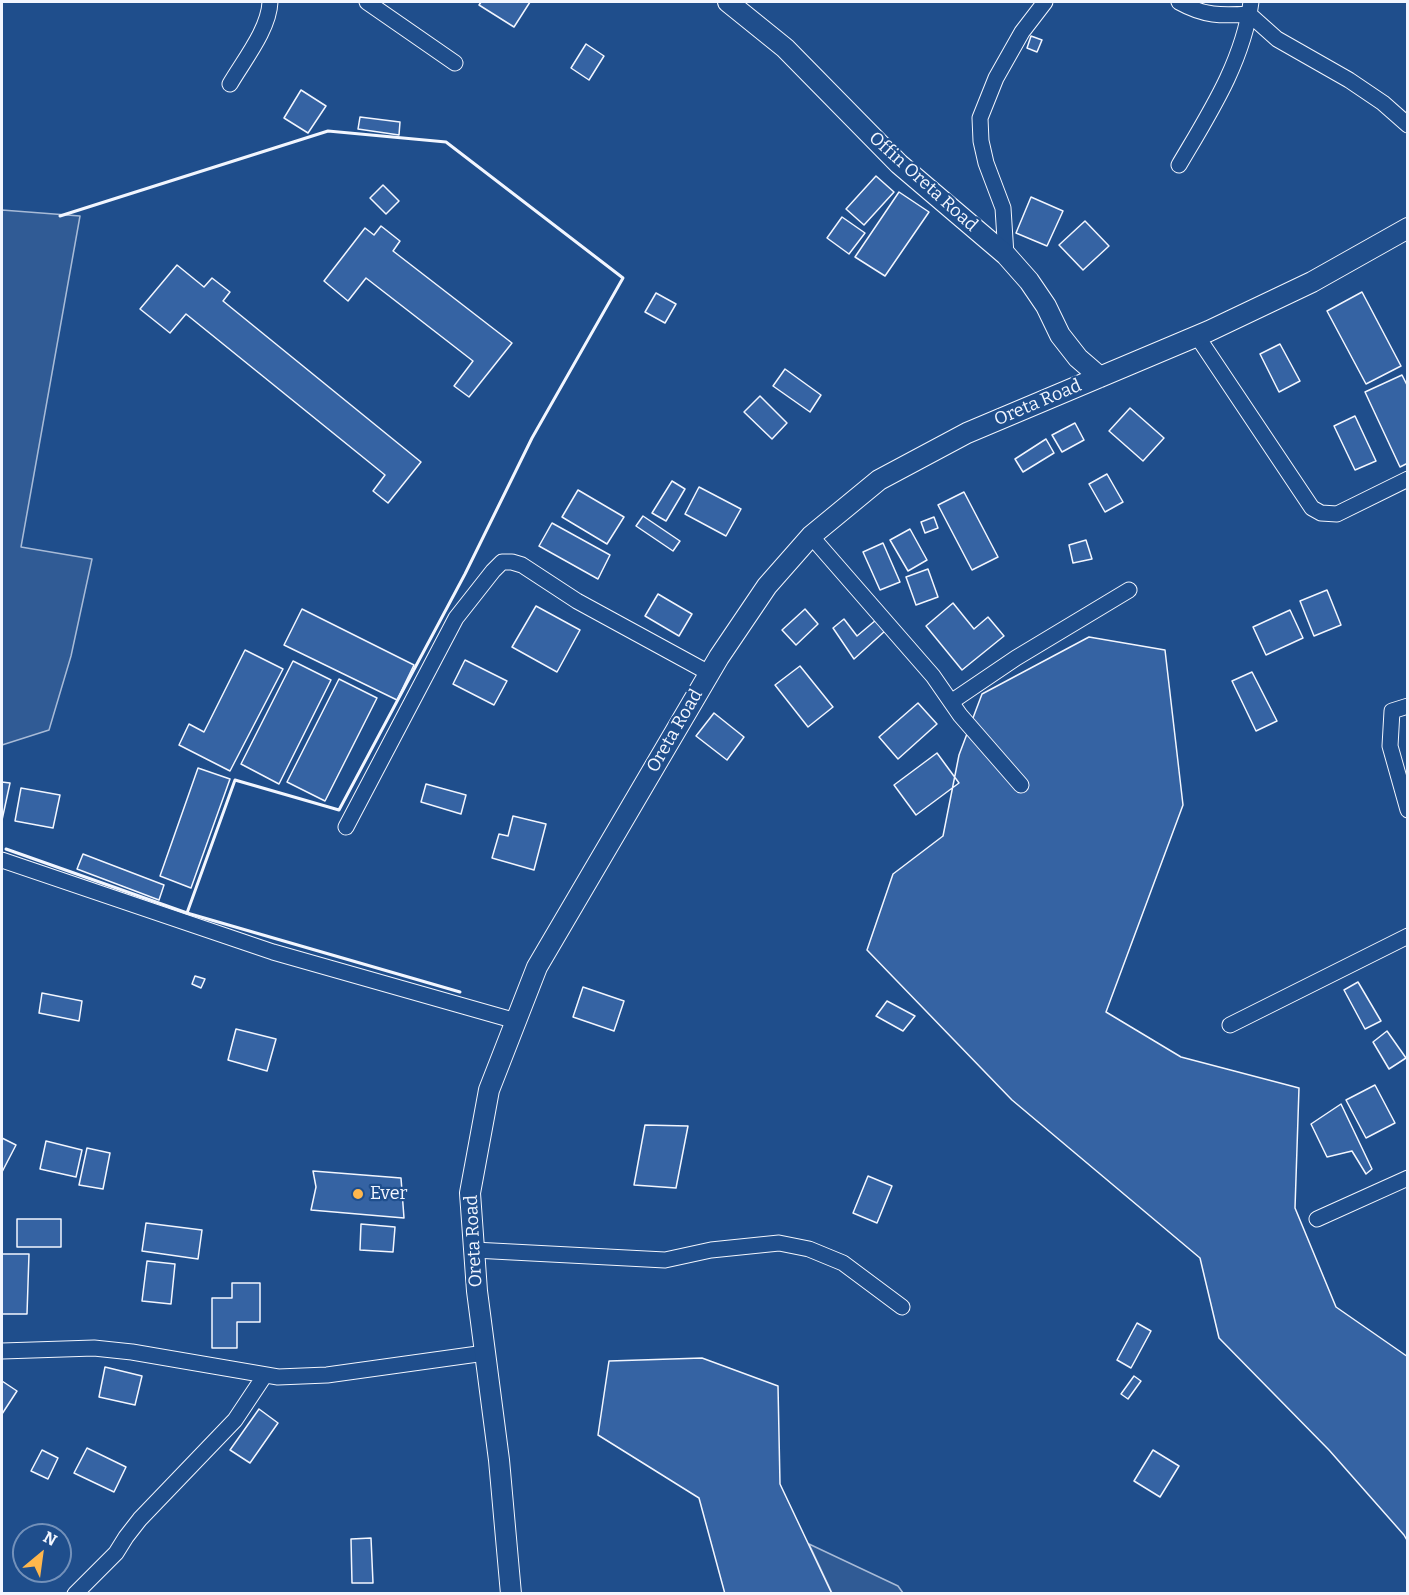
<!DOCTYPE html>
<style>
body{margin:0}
#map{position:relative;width:1409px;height:1595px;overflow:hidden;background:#1f4e8c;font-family:Bitter,serif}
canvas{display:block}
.frame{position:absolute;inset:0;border:3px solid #f2f6ff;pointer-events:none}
.north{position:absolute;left:12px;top:1523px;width:60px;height:60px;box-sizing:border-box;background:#1f4e8c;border:2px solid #7391ba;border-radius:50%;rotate:29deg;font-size:16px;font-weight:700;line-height:24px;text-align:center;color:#f2f6ff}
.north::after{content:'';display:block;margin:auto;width:21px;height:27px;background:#ffb74d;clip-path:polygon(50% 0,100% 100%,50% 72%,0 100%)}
</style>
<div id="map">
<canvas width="1409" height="1595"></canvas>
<div class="frame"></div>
<div class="north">N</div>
</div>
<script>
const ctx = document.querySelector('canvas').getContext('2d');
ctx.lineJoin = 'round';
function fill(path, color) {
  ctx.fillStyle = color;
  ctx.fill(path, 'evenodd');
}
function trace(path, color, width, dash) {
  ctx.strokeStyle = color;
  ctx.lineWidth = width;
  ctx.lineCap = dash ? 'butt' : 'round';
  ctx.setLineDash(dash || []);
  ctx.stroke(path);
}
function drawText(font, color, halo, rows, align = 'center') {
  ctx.font = font + ' Bitter,serif';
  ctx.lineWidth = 4.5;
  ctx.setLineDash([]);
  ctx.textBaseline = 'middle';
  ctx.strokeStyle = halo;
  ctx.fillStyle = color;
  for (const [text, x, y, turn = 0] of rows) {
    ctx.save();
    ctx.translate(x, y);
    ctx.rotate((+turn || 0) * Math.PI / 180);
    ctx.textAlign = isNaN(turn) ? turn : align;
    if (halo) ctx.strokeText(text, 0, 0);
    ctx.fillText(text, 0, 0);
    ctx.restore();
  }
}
const built = new Path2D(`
 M2 210 80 216 21 547 92 559 71 656 49 730 2 745Z
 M809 1544 898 1586 903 1593H832Z`);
const building = new Path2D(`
 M481 2H530L514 27 479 5Z
 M1031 36 1042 40 1037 52 1027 48Z
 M586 44 604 56 589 80 571 68Z
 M301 90 326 106 308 133 284 118Z
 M360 117 400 122 399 135 358 129Z
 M876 176 894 192 864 225 846 209Z
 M383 185 399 201 386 214 370 198Z
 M899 192 929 212 885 276 855 257Z
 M1031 197 1063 211 1047 246 1016 233Z
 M842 217 865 233 849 254 827 238Z
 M1085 221 1109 246 1083 270 1059 245Z
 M381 226 400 241 393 251 512 343 469 397 454 386 473 361 366 278 348 301 324 281 365 228 374 235Z
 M177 265 204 287 212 278 230 292 223 301 421 462 388 503 373 491 385 475 186 314 170 333 140 309Z
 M1362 292 1401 366 1366 384 1327 311Z
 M656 293 676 304 665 323 645 312Z
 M1280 344 1300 381 1279 392 1260 354Z
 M785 369 821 395 810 412 773 386Z
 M1402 375 1408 387V463L1400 467 1365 392Z
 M760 396 787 423 772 439 744 412Z
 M1130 408 1164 438 1143 461 1109 431Z
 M1355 416 1376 461 1355 470 1334 426Z
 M1075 423 1084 440 1062 452 1052 435Z
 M1046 439 1054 453 1023 472 1015 459Z
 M1107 474 1123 502 1105 512 1089 484Z
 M672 481 685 489 666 521 652 513Z
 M699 487 741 509 726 536 685 514Z
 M578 490 624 517 607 544 562 517Z
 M964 492 998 557 972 570 938 505Z
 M643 516 680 541 673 551 636 526Z
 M934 517 938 528 925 533 921 522Z
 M552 523 610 555 598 579 539 546Z
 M910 529 927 560 908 571 890 540Z
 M1086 540 1092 559 1073 563 1069 545Z
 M883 543 900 582 880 590 863 552Z
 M928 569 938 597 916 605 906 577Z
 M1327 590 1341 625 1314 636 1300 601Z
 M658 594 692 614 679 636 645 616Z
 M953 603 974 629 988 617 1004 636 962 670 926 626Z
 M536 606 580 630 557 672 512 647Z
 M302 609 414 665 397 700 284 645Z
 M805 609 818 624 796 645 782 630Z
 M1290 610 1303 638 1266 655 1253 627Z
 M844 619 857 636 876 620 885 631 854 659 833 628Z
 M1089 637 1165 650 1183 805 1106 1012 1181 1057 1299 1088 1295 1208 1336 1307 1408 1357V1542L1404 1535 1329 1450 1219 1338 1200 1258 1012 1100 867 950 893 874 943 836 959 755 982 694Z
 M245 650 283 669 230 771 179 745 189 724 204 732Z
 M465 660 507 681 494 705 453 684Z
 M293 661 331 680 279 784 241 764Z
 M800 666 833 707 808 727 775 685Z
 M1252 672 1277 721 1256 731 1232 681Z
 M339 679 377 698 325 801 287 782Z
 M918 703 937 724 898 759 879 737Z
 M714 713 744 737 727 760 696 736Z
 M937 753 959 783 916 815 894 785Z
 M198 768 230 779 191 888 160 876Z
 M2 782 10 783 2 820Z
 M426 784 466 795 461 814 421 802Z
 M21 788 60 795 53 828 15 821Z
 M513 816 546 824 534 870 492 858 499 834 508 836Z
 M83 854 164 885 159 900 77 869Z
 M195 976 205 979 201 988 192 984Z
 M1358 982 1381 1021 1365 1029 1344 990Z
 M583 987 624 1001 614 1031 573 1017Z
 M42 993 82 1001 79 1021 39 1013Z
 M887 1001 915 1016 903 1031 876 1016Z
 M236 1029 276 1039 267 1071 228 1060Z
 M1387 1031 1406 1058 1389 1069 1373 1042Z
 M1375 1085 1395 1123 1366 1138 1346 1100Z
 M1341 1104 1372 1169 1366 1174 1352 1151 1327 1157 1311 1124Z
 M645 1125 688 1126 676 1188 634 1185Z
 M2 1138 16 1145 2 1172Z
 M46 1141 82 1150 76 1177 40 1169Z
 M87 1148 110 1153 103 1189 79 1185Z
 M313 1171 401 1178 404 1218 311 1210 316 1187Z
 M868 1176 892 1186 877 1223 853 1213Z
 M17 1219H61V1247H17Z
 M146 1223 202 1230 198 1259 142 1251Z
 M361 1224 395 1227 393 1252 360 1250Z
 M2 1254H29L27 1314H2Z
 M147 1261 175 1264 171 1304 142 1301Z
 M232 1283H260V1322H237V1348H212V1298H232Z
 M1137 1323 1151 1331 1131 1368 1117 1360Z
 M702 1358 778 1386 780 1484 832 1594H725L699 1498 598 1435 609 1361Z
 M105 1367 142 1376 135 1405 99 1397Z
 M1134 1376 1141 1381 1128 1399 1121 1394Z
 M2 1381 17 1391 2 1414Z
 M259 1409 278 1423 250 1463 230 1450Z
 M87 1448 126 1467 114 1492 74 1473Z
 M42 1450 58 1458 48 1479 31 1471Z
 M1153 1450 1179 1466 1160 1497 1134 1481Z
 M371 1538 373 1583H352L351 1539Z`);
const minor = new Path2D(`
 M367 2 455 63
 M1179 2C1204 16 1221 16 1249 14L1277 39 1349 80 1383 103 1408 125
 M230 84C244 60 269 29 270 2
 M1179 165C1209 114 1243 62 1251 2
 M1006 255 1003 208 986 163 981 141 980 118 996 78 1022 32 1045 2
 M1197 336 1312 508 1321 513 1337 514 1408 479
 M811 536 933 676 960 715 1021 785
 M951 702 1016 658 1129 590
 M1408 706 1392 711 1390 746 1408 810
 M346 827 456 618 493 571 502 562H512L522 565 577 601 709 673
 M2 860 273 952 516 1021
 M1230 1025 1408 936
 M1317 1219 1408 1178
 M474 1250 665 1260 711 1250 779 1243 809 1249 843 1263 902 1307
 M2 1351 94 1348 132 1352 278 1377 327 1375 485 1353
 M75 1594 116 1553 126 1537 140 1519 235 1420 265 1375`);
const tertiary = new Path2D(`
 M728 2 785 48 899 164 1006 255 1029 281 1046 306 1060 335 1078 358 1100 377
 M511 1594 499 1460 477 1291 470 1193 489 1090 537 967 719 657 767 586 811 536 879 480 967 433 1209 331 1312 282 1408 228`);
const wall = new Path2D(`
 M60 216 328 131 446 142 623 278 532 438 465 574 339 810 235 780 187 913
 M6 849 187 913 460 992`);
const markers = [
 [358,1194,6,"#ffb74d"]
];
const streetNames = [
 ["Offin Oreta Road",923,182,42],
 ["Oreta Road",1038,403,-23],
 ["Oreta Road",675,731,-60],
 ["Oreta Road",474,1241,-93]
];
const poiNames = [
 ["Ever",370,1194]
];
fill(built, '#305b95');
trace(built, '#a8bbd7', 1.5);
fill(building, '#3563a3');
trace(building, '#f2f6ff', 1.5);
trace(minor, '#f2f6ff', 17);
trace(tertiary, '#f2f6ff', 22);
trace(minor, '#1f4e8c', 15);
trace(tertiary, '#1f4e8c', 20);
trace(wall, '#f2f6ff', 3);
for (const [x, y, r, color] of markers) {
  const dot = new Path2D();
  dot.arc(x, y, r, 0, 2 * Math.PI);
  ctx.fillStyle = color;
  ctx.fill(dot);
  trace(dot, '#1f4e8c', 2);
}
drawText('18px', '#f2f6ff', '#1f4e8c', streetNames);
drawText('18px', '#f2f6ff', '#1f4e8c', poiNames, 'left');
</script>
